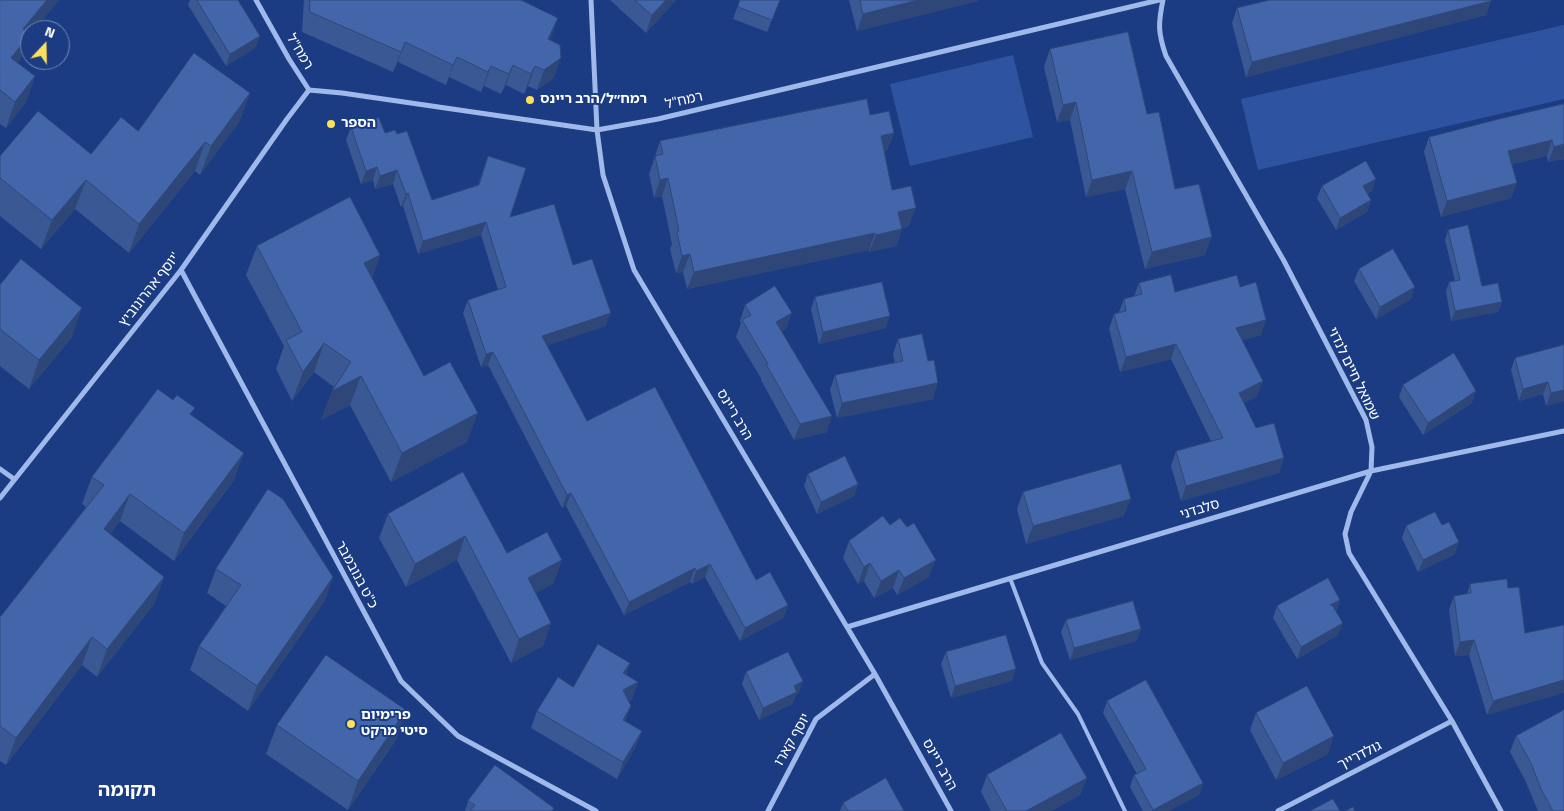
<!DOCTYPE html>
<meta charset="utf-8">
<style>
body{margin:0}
#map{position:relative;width:1564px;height:811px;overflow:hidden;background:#1b3c82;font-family:"Titillium Web",sans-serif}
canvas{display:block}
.north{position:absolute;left:20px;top:20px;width:50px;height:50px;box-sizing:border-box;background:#1b3c82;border:1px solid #768ab4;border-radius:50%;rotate:21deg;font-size:14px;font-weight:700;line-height:20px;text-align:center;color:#fff}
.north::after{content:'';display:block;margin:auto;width:18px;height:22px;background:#fce05b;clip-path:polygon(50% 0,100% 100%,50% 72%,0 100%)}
</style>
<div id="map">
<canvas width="1564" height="811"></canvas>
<div class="north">N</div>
</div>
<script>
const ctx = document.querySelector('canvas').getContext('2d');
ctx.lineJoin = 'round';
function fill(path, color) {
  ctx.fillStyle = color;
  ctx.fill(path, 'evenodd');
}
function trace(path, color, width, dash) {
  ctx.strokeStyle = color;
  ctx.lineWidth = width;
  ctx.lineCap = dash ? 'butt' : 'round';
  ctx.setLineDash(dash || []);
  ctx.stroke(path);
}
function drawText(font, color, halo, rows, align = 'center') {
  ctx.font = font + ' "Titillium Web","Noto Sans Hebrew",sans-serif';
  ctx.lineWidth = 4;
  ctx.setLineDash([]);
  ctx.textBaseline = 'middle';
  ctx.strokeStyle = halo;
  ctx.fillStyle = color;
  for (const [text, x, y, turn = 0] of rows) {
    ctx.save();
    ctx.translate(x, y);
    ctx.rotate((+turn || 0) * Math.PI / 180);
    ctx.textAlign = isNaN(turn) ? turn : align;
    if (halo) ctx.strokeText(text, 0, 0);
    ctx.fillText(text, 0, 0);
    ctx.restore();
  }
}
const green = new Path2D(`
 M1564 25V99L1258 170 1241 99Z
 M1013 55 1033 137 910 166 890 84Z`);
const service = new Path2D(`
 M1010 578 1042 663 1078 714 1125 811`);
const minor = new Path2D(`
 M256 0 289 59 309 90 342 93 597 130 658 119 1159 0
 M591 0 597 130 603 175 634 270 875 674 951 811
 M1163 0C1158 24 1158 33 1166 56L1284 261 1366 420 1372 447 1371 471 1351 512 1345 534 1349 553 1452 721 1501 811
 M181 270 401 681 458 736 596 811
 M0 469 14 479
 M0 498 181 270 287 119 309 90
 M847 627 1371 471 1564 431
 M768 811 816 719 875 674
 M1278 811 1452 721`);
const wall = new Path2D(`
 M0 0H59L34 30H30V35L28 37 20 60 18 63 35 76 26 102 6 128 0 124Z
 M190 0H238L260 36 255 48 226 66 188 5Z
 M304 0H521L550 40 554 78 537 90 528 86 524 94 506 85 501 94 484 86 481 92 449 77 446 85 398 62 393 72 302 32Z
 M610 0H676L646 33Z
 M740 0H780L767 32 733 19Z
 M849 0H978V1L857 31Z
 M1491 1 1486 15 1246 77 1232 23 1237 8Z
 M1050 49 1147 114 1175 189 1205 255 1145 269 1125 189 1086 197 1070 120 1057 122 1044 67Z
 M250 93 239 122 200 175 195 171 129 253 75 209 41 249 0 216V156L91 154 138 131Z
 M1564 104V159L1548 162 1547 156 1512 164 1517 183 1511 198 1441 217 1424 152 1429 137Z
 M870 115 894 133 887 150 884 151 892 190 909 226 902 228V229L896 246 869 252V250L687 289 683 272 676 273 670 249 672 244 662 196 654 198 649 174 660 141Z
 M351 127 397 134 432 200 478 185 488 156 510 217 573 265 606 326 547 345 587 421 756 580 788 605 783 618 740 641 705 577 692 584 690 582 624 615 566 506 562 508 488 365 481 367 463 313 468 300 498 290 481 235 418 254 403 206 401 207 393 184 375 189 373 180 361 184 346 140Z
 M1322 186 1372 191 1367 193 1371 200 1367 212 1336 230 1317 198Z
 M1448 230 1482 286 1502 302 1498 312 1451 321 1446 291 1449 282 1455 281 1445 240Z
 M257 246 380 255 372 278 424 376 467 442 391 482 350 405 321 420 332 391 334 387 314 372 292 401 276 369 284 346 246 275Z
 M1359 269 1411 299 1376 319 1354 281Z
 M1139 283 1175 292 1240 287 1261 335 1242 340 1257 396 1244 403 1256 428 1284 458 1279 473 1181 501 1171 466 1176 451 1211 441 1171 359 1120 372 1109 329 1114 314 1119 312 1124 299 1134 296Z
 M0 285 72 337 29 389 0 366Z
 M815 297 886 328 819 344 811 309Z
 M745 305 786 329 782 331 827 432 794 440 761 380V378L736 337 741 323 740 321Z
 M898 339 933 399 837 418 830 390 835 375 895 363 893 354Z
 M1564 345V401L1546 406 1543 394 1519 401 1511 370 1515 358Z
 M1403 385 1472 403 1423 435 1399 397Z
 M192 415 234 480 174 561 120 521 110 534 164 577 154 604 97 677 82 665 6 765 0 761V615L1 616 86 507 82 504 92 477Z
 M463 472 507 553 562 560 553 584 535 593 551 623 543 646 511 663 457 560 406 587 379 538 388 514Z
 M808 474 858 484 854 496 817 514 804 486Z
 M1023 492 1124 516 1026 544 1017 509Z
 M890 525 929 577 897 595 893 588 874 598 864 581 858 584 843 558 849 541Z
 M1406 526 1455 554 1418 572 1402 538Z
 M216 569 333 577 324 602 248 711 190 670 199 646 226 606 207 593Z
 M1470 584 1508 588 1525 633 1487 715 1469 655 1455 656 1449 610 1454 596 1467 594Z
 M1340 600 1336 612 1338 635 1297 659 1273 618 1277 606Z
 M1066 620 1141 629 1136 641 1070 660 1061 632Z
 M946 652 1012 681 951 698 941 664Z
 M630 663 626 675 638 682 632 699 629 701 625 721 642 731 635 748 617 779 531 728 537 711 573 687Z
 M746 672 799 693 796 695 792 704 759 720 742 684Z
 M1107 701 1203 783 1199 795 1168 811H1143L1130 787 1134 775 1137 774 1103 713Z
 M406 710 396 740 348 810 266 754 277 725Z
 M1256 713 1328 754 1276 780 1250 730Z
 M1516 736 1564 811H1538L1525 780 1510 752Z
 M987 775 1087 778 1080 795 1051 811H991L981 792Z
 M468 801 553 811H465Z
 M843 803 904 811H840Z`);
const shadedWall = new Path2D(`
 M47 0H59L34 30H30V35L29 37 20 60 2 84 11 58 23 29Z
 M666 0H676L646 33 652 15Z
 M918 0H978V1L857 31 863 14Z
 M1491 1 1486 15 1246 77 1252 62Z
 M558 18 551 38 541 59 548 39Z
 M260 36 255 48 226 66 230 54Z
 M405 42 398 62 393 72Z
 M457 57 449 77 446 85 453 65Z
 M561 58 554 78 537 90 544 70Z
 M513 65 506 85 501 94 509 74Z
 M491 66 484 86 481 92 488 72Z
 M535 66 528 86 524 94 531 74Z
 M35 76 26 102 6 128 15 102Z
 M250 93 239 122 200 175 211 146Z
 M1076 102 1070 120 1057 122 1063 105Z
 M894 133 887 150 875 153 881 136Z
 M1552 140 1547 156 1502 166 1508 151Z
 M205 142 195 171 129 253 139 224Z
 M1564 144V159L1548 162 1554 147Z
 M377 167 373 180 361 184 366 171Z
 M397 170 393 184 375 189 380 176Z
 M1132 171 1125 189 1086 197 1092 180Z
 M668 178 662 196 654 198 660 180Z
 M1376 179 1372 191 1359 198 1363 186Z
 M86 180 75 209 41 249 52 220Z
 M1517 183 1511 198 1441 217 1447 201Z
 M408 193 403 206 401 207 406 194Z
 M1371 200 1367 212 1336 230 1340 218Z
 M916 208 909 226 892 230 898 212Z
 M486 222 481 235 418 254 423 241Z
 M902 229 896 246 869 252 876 235Z
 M875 233 869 250 687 289 694 272Z
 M1212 237 1205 255 1145 269 1152 252Z
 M690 254 683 272 676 273 682 256Z
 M380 255 370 284 364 263Z
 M1415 287 1411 299 1376 319 1380 307Z
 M1502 302 1498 312 1451 321 1455 311Z
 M82 308 72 337 29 389 39 360Z
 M611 313 606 326 537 349 542 336Z
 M792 313 786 329 770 338 776 322Z
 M890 316 886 328 819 344 823 332Z
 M1266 320 1261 335 1231 343 1236 328Z
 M324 343 314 372 292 401 303 372Z
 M1176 344 1171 359 1120 372 1126 357Z
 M493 352 488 365 481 367 486 354Z
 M361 376 350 405 321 420 332 391Z
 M1263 381 1257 396 1233 408 1239 393Z
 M1548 382 1543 394 1519 401 1523 389Z
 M938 383 933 399 837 418 842 403Z
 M1564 390V401L1546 406 1551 393Z
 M1476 391 1472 403 1423 435 1428 423Z
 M478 413 467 442 391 482 402 453Z
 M832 416 827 432 794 440 800 424Z
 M244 453 234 480 174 561 184 533Z
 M1284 458 1279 473 1181 501 1186 486Z
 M858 484 854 496 817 514 821 502Z
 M571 493 566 506 562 508 567 495Z
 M130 494 120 521 94 557 104 529Z
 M1131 499 1124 516 1026 544 1033 526Z
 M465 536 457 560 406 587 415 564Z
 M1459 542 1455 554 1418 572 1423 560Z
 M562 560 553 584 519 602 528 578Z
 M936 560 929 577 897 595 904 578Z
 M870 563 864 581 858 584 864 567Z
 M710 564 705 577 692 584 696 571Z
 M695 568 690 582 624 615 629 602Z
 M899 570 893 588 874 598 881 581Z
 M164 577 154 604 97 677 107 649Z
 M333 577 324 602 248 711 257 686Z
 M1340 600 1336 612 1330 605Z
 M788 605 783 618 740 641 745 628Z
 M551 623 543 646 511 663 519 639Z
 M1343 623 1338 635 1297 659 1301 647Z
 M1141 629 1136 641 1070 660 1074 648Z
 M92 637 82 665 6 765 16 738Z
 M1474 640 1469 655 1455 656 1460 642Z
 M630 663 624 680 623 673Z
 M1016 669 1012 681 951 698 955 686Z
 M1564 680V693L1487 715 1493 701Z
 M803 681 799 693 796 695 792 704 759 720 763 708 794 686Z
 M638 682 632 699 617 707 623 690Z
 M631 706 625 723 623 720Z
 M406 710 396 740 348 810 358 781Z
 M642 731 635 748 617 779 623 762Z
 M1334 736 1328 754 1276 780 1283 763Z
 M1087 778 1080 795 1051 811H1026Z
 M1203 783 1199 795 1168 811H1152L1153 810Z`);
const building = new Path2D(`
 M0 0H47L23 29 30 34 11 58 35 76 15 102 0 90Z
 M197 0H238L260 36 230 54Z
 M310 0H521L558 18 548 39 560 45 561 58 544 70 535 66 531 74 513 65 509 74 491 66 488 72 457 57 453 65 405 42 401 52 310 12Z
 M635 0H666L652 15Z
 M740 0H780L772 20 738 7Z
 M860 0H918L863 14Z
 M1270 0H1491V1L1252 62 1237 8Z
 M1128 32 1147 114 1159 112 1175 189 1199 184 1212 237 1152 252 1132 171 1092 180 1076 102 1063 105 1050 49Z
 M194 53 250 93 211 146 205 142 139 224 86 180 52 220 0 178V156L38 111 91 154 121 117 138 131Z
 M867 99 870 115 889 111 894 133 881 136 892 190 911 186 916 208 898 212 902 229 876 235 875 233 694 272 690 254 682 256 677 232 679 231 668 178 660 180 655 156 663 154 660 141Z
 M1564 104V144L1554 147 1552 140 1508 151 1517 183 1447 201 1429 137 1499 119Z
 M379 118 385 133 395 130 397 134 407 131 432 200 479 185 488 156 526 168 510 217 554 204 573 265 592 259 611 313 542 336 587 421 655 387 756 580 770 572 788 605 745 628 710 564 696 571 695 568 629 602 571 493 567 495 493 352 486 354 468 300 506 287 486 222 423 241 408 193 406 194 397 170 380 176 377 167 366 171 351 127Z
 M1366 161 1376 179 1363 186 1371 200 1340 218 1322 186Z
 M350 197 380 255 364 263 424 376 450 362 478 413 402 453 361 376 332 391 351 362 324 343 303 372 286 340 302 332 257 246Z
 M1468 225 1482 286 1498 283 1502 302 1455 311 1449 282 1460 280 1448 230Z
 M1393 249 1415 287 1380 307 1359 269Z
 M21 259 82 308 39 360 0 329V285Z
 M1171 275 1175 292 1237 275 1240 287 1256 282 1266 320 1236 328 1263 381 1239 393 1256 428 1274 423 1284 458 1186 486 1176 451 1223 438 1176 344 1126 357 1114 314 1126 311 1124 299 1142 294 1139 283Z
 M882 282 890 316 823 332 815 297Z
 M775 286 792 313 776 322 832 416 800 424 766 364H768L742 320 751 315 745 305Z
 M922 334 928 361 934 360 938 383 842 403 835 375 903 361 898 339Z
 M1564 345V390L1551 393 1548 382 1523 389 1515 358Z
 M1454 353 1476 391 1428 423 1403 385Z
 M158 389 173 400 177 395 195 408 190 414 244 453 184 533 130 494 104 529 164 577 107 649 92 637 16 738 0 726V615L1 616 104 485 92 477Z
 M845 456 858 484 821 502 808 474Z
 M1121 464 1131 499 1033 526 1023 492Z
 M463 472 507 553 547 532 562 560 528 578 551 623 519 639 465 536 415 564 388 514Z
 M268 489 283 499 333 577 257 686 199 646 241 585 216 569Z
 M1435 512 1442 525 1449 522 1459 542 1423 560 1406 526Z
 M883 516 890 525 900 518 907 527 914 523 936 560 904 578 899 570 881 581 870 563 864 567 849 541Z
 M1328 578 1340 600 1330 605H1332L1343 623 1301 647 1277 606Z
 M1507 579 1508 588 1519 587 1525 633 1564 625V680L1493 701 1474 640 1460 642 1454 596 1471 593 1470 584Z
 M1133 601 1141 629 1074 648 1066 620Z
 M1006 635 1016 669 955 686 946 652Z
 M598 644 630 663 623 673 638 682 623 690 631 706 623 720 642 731 623 762 537 711 558 677 573 687Z
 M788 652 803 681 794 686 797 692 763 708 746 672Z
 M326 655 406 710 358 781 277 725Z
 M1146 680 1203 783 1153 810 1134 775 1146 769 1107 701Z
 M1307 686 1334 736 1283 763 1256 713Z
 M1564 710V811H1553L1541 789 1531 763 1516 736Z
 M1061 733 1087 778 1026 811H1007L987 775Z
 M495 765 554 808 552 811H470L475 805 468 801Z
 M886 778 904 811H848L843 803Z
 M1333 799 1340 811H1310Z
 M1353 807 1355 811H1346Z`);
const markers = [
 [530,100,5,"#fce05b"],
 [331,124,5,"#fce05b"],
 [351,724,5,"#fce05b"]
];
const streetNames = [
 ["רמח\"ל",299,52,59],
 ["רמח\"ל",684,101,-13],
 ["יוסף אהרונוביץ'",150,290,-52],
 ["שמואל חיים לנדוי",1353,374,64],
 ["הרב ריינס",734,415,59],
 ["סלבדני",1200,510,-17],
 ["כ\"ט בנובמבר",356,575,62],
 ["יוסף קארו",793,740,-60],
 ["גולדרייך",1360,756,-27],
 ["הרב ריינס",939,765,61]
];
const poiNames = [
 ["רמח״ל/הרב ריינס",540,100],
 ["הספר",341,124],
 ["פרימיום",361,716],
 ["סיטי מרקט",361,732]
];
const districtNames = [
 ["תקומה",127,791]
];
fill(green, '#2e54a1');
trace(service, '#9fb9eb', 4);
trace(minor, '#9fb9eb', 5);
fill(wall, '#3a5893');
fill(shadedWall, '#2f4778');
fill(building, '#4366ab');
trace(building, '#2f4778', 1);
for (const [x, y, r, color] of markers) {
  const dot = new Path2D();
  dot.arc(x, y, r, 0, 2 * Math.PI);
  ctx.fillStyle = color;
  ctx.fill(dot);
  trace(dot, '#1b3c82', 2);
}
drawText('14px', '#fff', '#1b3c82', streetNames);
drawText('bold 14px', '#fff', '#1b3c82', poiNames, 'left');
drawText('bold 19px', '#fff', '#1b3c82', districtNames);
</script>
